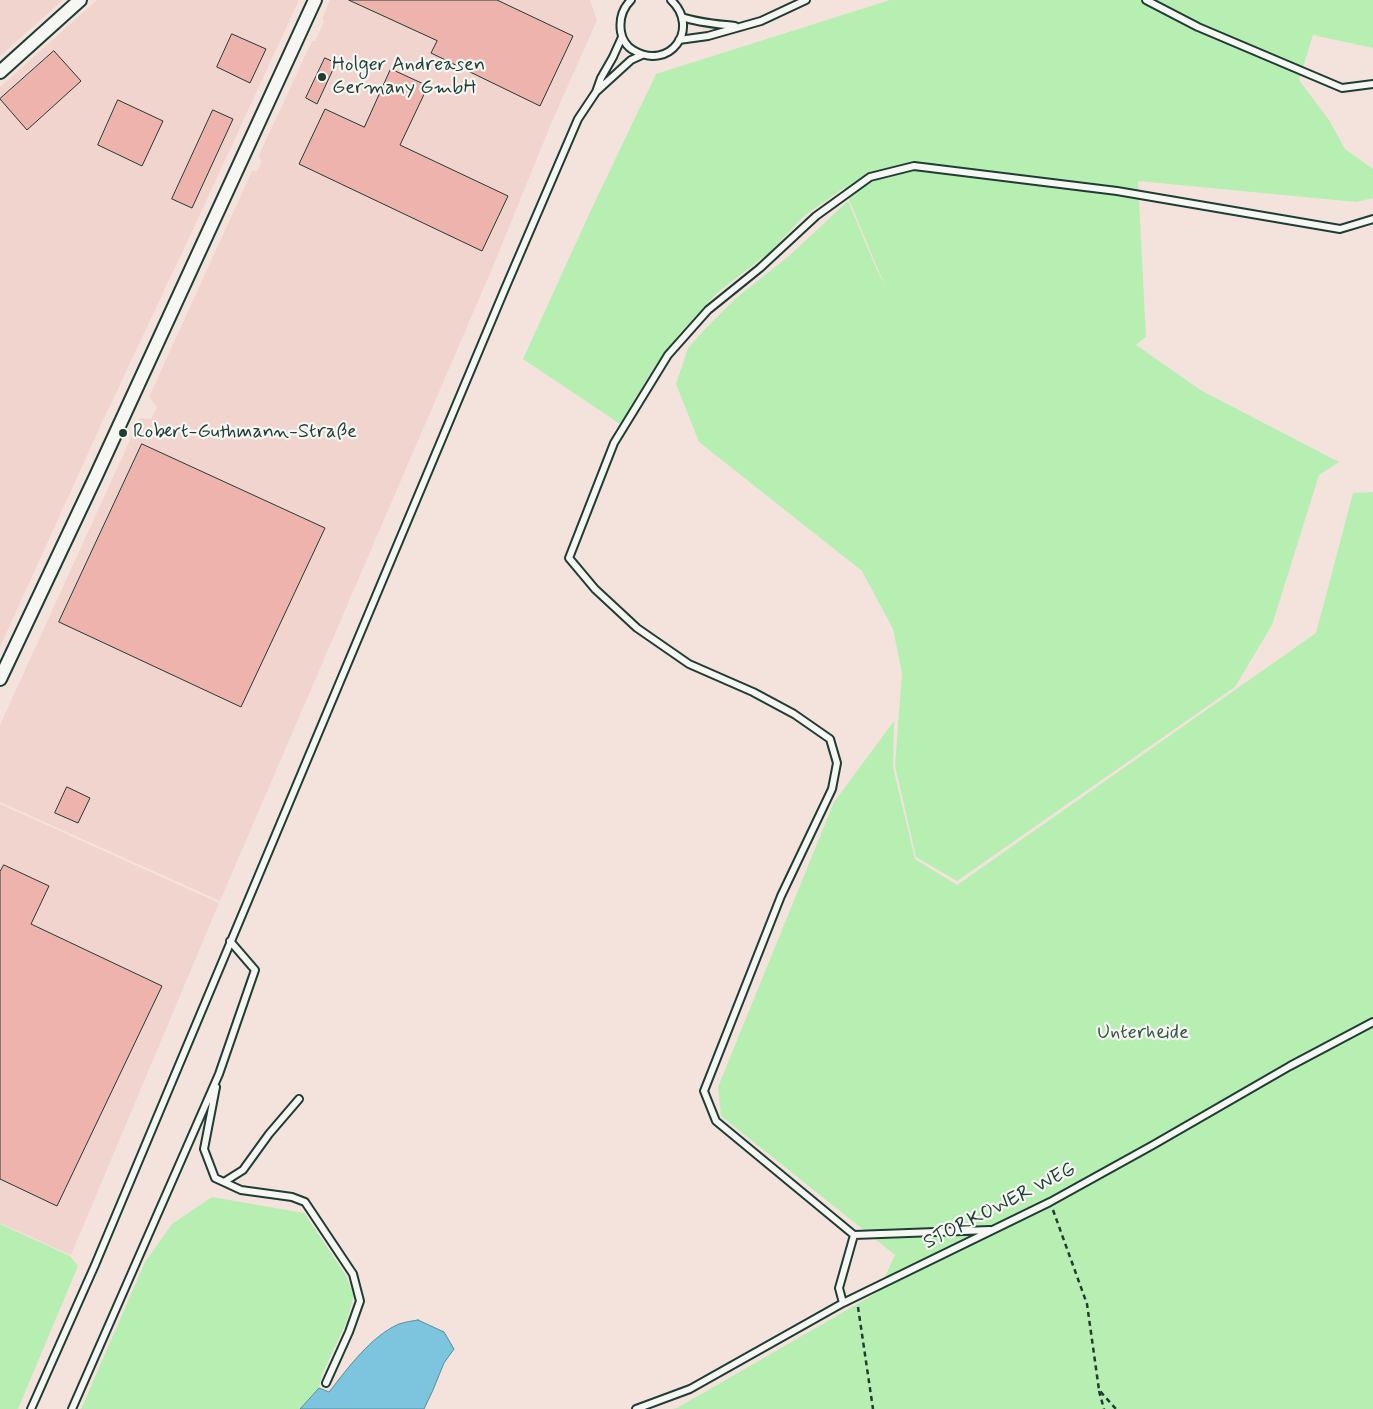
<!DOCTYPE html>
<meta charset="utf-8">
<style>
body{margin:0}
canvas{display:block;background:#f4e2dd}
</style>
<canvas width="1373" height="1409"></canvas>
<script>
const ctx = document.querySelector('canvas').getContext('2d');
ctx.lineJoin = 'round';
function fill(path, color) {
  ctx.fillStyle = color;
  ctx.fill(path, 'evenodd');
}
function trace(path, color, width, dash) {
  ctx.strokeStyle = color;
  ctx.lineWidth = width;
  ctx.lineCap = dash ? 'butt' : 'round';
  ctx.setLineDash(dash || []);
  ctx.stroke(path);
}
function drawText(font, color, halo, rows, align = 'center') {
  ctx.font = font + ' Mynerve,sans-serif';
  ctx.lineWidth = 4.5;
  ctx.setLineDash([]);
  ctx.textBaseline = 'middle';
  ctx.strokeStyle = halo;
  ctx.fillStyle = color;
  for (const [text, x, y, turn = 0] of rows) {
    ctx.save();
    ctx.translate(x, y);
    ctx.rotate((+turn || 0) * Math.PI / 180);
    ctx.textAlign = isNaN(turn) ? turn : align;
    if (halo) ctx.strokeText(text, 0, 0);
    ctx.fillText(text, 0, 0);
    ctx.restore();
  }
}
const built = new Path2D(`
 M0 0H63L0 56Z
 M97 0H299L203 208 100 427 0 647V87Z
 M330 0H590L597 20 551 124 494 264 220 901 0 802V725L140 418 151 419 157 407 149 397 252 171H257L262 161 259 157V155L312 41H315L324 22 322 19Z
 M0 804 219 903 71 1255 0 1223Z`);
const green = new Path2D(`
 M890 0H1373V48L1313 35 1299 80 1329 120 1345 149 1373 169V198L1356 202 1138 181 1146 337 1136 345 1202 391 1339 462 1319 475 1272 625 1235 687 957 881 916 857 895 766 902 673 893 629 862 571 699 442 676 384 688 348 707 327 735 299 790 255 848 201 877 270 885 286 844 188 804 216 770 252 717 293 679 334 654 367 620 424 523 359 591 210 656 74Z
 M1373 492V1409H672L677 1408 878 1292 895 1255 721 1116 718 1087 834 802 894 721 893 767 915 859 957 885 1316 633 1353 493Z
 M212 1197 304 1213 345 1274 354 1295 346 1323 322 1374 319 1388 300 1409H81L145 1262 172 1224Z
 M0 1224 70 1256 78 1266 18 1409H0Z`);
const water = new Path2D(`
 M418 1320 444 1332 454 1349 444 1363 433 1390 424 1409H300L319 1388 329 1392C348 1368 371 1336 399 1324 405 1322 412 1321 418 1320Z`);
const building = new Path2D(`
 M349 0H497L573 36 540 106 431 53 437 41Z
 M232 34 266 49 250 83 217 67Z
 M54 51 81 81 27 130 0 99Z
 M325 58 336 63 317 104 306 98Z
 M391 69 428 86 400 145 508 196 482 251 299 164 325 109 364 127Z
 M118 100 163 121 142 166 98 145Z
 M213 110 233 119 192 208 172 199Z
 M142 444 325 528 241 707 59 622Z
 M67 787 90 798 78 823 55 813Z
 M4 865 49 886 31 924 162 986 57 1206 0 1179V872Z`);
const path = new Path2D(`
 M1053 1210 1087 1304 1099 1390 1116 1409
 M858 1307 873 1409
 M1099 1391 1104 1409`);
const service = new Path2D(`
 M631 0C622 9 619 19 621 32 622 39 627 47 633 50 670 72 701 28 671 0
 M1146 0 1198 27 1342 88 1373 84
 M682 17C699 23 717 24 735 26
 M679 40 708 36 761 21 806 0
 M597 91 631 60 642 55
 M216 1087 204 1149 215 1178 241 1190 292 1197 305 1202 353 1274 360 1301 349 1332 326 1383
 M224 1182 243 1170 269 1134 299 1099
 M854 1235 716 1121 704 1091 781 896 832 789 837 763 830 739 794 714 753 692 689 664 637 628 595 589 569 558 614 443 668 355 708 310 760 268 816 216 870 177 914 166 1117 191 1340 229 1373 219
 M843 1303 839 1288 854 1235 990 1230
 M31 1409 95 1265 504 291 578 119 596 92 601 78 613 57 622 37
 M72 1409 219 1074 255 970 230 941
 M636 1409 690 1389 843 1303 1050 1202 1153 1145 1290 1066 1373 1022`);
const minor = new Path2D(`
 M0 72 80 0
 M0 679 96 476 315 0`);
const markers = [
 [322,77,5,"#1f3d34"],
 [123,433,5,"#1f3d34"]
];
const poiNames = [
 ["Holger Andreasen",332,66],
 ["Germany GmbH",332,89],
 ["Robert-Guthmann-Straße",133,433]
];
const parkNames = [
 ["Unterheide",1143,1034]
];
const streetNames = [
 ["STORKOWER WEG",1000,1207,-27]
];
fill(built, '#f2d4cf');
fill(green, '#b7efb3');
fill(water, '#7dc4de');
trace(water, '#578e9a', 1);
fill(building, '#efb3ad');
trace(building, '#1f3d34', 1);
trace(service, '#1f3d34', 10);
trace(minor, '#1f3d34', 16);
trace(path, '#1f3d34', 2.5, [5, 4]);
trace(service, '#f6f6f2', 6);
trace(minor, '#f6f6f2', 12);
for (const [x, y, r, color] of markers) {
  const dot = new Path2D();
  dot.arc(x, y, r, 0, 2 * Math.PI);
  ctx.fillStyle = color;
  ctx.fill(dot);
  trace(dot, '#f6f6f2', 2);
}
drawText('20px', '#1f3d34', '#f6f6f2', poiNames, 'left');
drawText('20px', '#365847', '#f6f6f2', parkNames);
drawText('20px', '#1f3d34', '#f6f6f2', streetNames);
</script>
